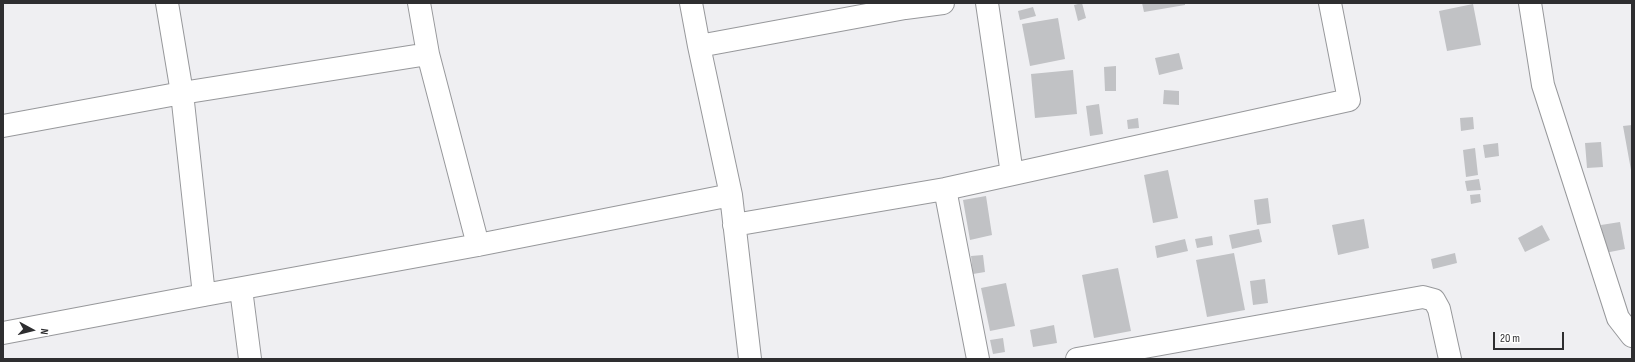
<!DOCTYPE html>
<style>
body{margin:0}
#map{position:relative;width:1635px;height:362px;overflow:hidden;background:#efeff2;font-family:"Sofia Sans Condensed",sans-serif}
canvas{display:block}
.frame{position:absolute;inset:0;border:4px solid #2e2e30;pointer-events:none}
.north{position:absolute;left:12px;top:310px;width:40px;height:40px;-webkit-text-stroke:3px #fff;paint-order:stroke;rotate:97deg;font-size:11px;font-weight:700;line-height:16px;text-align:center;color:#2e2e30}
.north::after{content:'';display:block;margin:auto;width:14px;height:18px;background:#2e2e30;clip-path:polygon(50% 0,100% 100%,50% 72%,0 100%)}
.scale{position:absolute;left:1493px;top:332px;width:71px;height:18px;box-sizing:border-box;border:2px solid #2e2e30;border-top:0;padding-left:5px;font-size:12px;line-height:14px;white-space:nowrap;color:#2e2e30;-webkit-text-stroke:3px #fff;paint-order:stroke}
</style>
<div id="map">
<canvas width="1635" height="362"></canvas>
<div class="frame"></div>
<div class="north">N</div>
<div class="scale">20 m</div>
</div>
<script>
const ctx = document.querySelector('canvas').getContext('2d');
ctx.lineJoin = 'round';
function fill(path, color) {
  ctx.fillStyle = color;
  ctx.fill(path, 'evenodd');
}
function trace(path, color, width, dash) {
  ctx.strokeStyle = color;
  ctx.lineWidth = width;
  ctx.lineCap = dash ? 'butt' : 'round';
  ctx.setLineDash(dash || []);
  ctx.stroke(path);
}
const building = new Path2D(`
 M1082 3 1086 18 1078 21 1074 5Z
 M1142 3H1185V5L1144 12Z
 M1473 4 1481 45 1447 51 1439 11Z
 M1033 7 1036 16 1020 20 1018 11Z
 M1058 18 1065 59 1030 66 1022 24Z
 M1179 53 1183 69 1159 75 1155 58Z
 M1116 66V91H1105L1104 67Z
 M1073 70 1077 114 1035 118 1031 74Z
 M1164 90 1179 91V105L1163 104Z
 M1099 104 1103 134 1090 136 1086 106Z
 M1473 117 1474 129 1461 131 1460 118Z
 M1138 118 1139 128 1128 129 1127 120Z
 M1632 125V170H1631L1623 126Z
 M1601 142 1603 167 1587 168 1585 143Z
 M1498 143 1499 156 1485 158 1483 145Z
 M1475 148 1478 175 1466 177 1463 150Z
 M1168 170 1178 218 1153 223 1144 175Z
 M1479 179 1481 190 1467 191 1465 181Z
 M1480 194 1481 202 1471 204 1470 195Z
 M986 196 992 235 970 240 963 200Z
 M1268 198 1271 223 1257 225 1254 200Z
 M1364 219 1369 248 1338 255 1332 225Z
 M1620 222 1625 249 1605 253 1601 225Z
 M1542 225 1550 240 1525 252 1518 238Z
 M1259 229 1262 242 1232 249 1229 235Z
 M1212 236 1213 245 1197 248 1195 239Z
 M1185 239 1188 251 1157 258 1155 246Z
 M1234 253 1245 310 1207 317 1196 260Z
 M1455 253 1457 263 1433 269 1431 259Z
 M983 255 985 272 973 274 971 256Z
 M1118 268 1131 331 1094 338 1082 275Z
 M1265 279 1268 303 1253 305 1250 281Z
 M1006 283 1015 326 990 331 981 288Z
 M1054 325 1057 343 1033 347 1030 330Z
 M1003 338 1005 352 993 354 990 340Z`);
const minor = new Path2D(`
 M167 3 182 93 204 295
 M419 3 428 54 478 245
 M691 3 699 46 731 195 750 359
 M987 3 1012 174
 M1530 3 1543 85 1618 318 1632 336
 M699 46 905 8 943 3
 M3 126 182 93 428 54
 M945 189 978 359
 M734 225 945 189 1349 100 1330 3
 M241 289 250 359
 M3 333 204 295 478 245 731 195
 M1077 359 1423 297 1434 300 1439 309 1450 359`);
fill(building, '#c1c2c5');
trace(minor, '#97989b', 24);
trace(minor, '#fff', 22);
</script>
